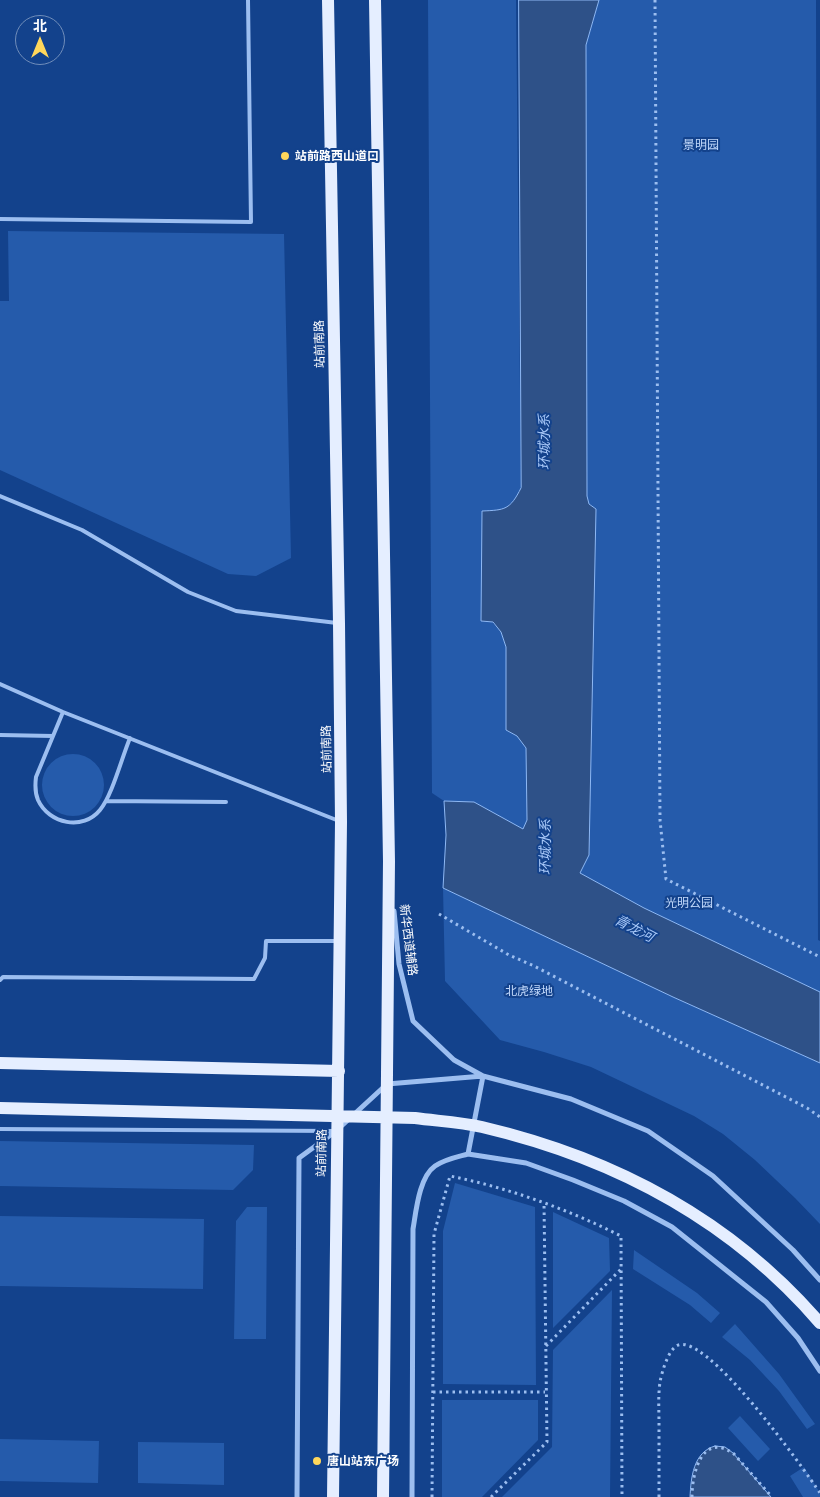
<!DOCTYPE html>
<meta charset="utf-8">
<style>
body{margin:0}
#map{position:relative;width:820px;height:1497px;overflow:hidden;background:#13428c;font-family:"Work Sans","Noto Sans SC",sans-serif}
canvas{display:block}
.north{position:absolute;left:15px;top:15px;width:50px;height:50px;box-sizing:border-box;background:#13428c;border:1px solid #718eba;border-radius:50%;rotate:0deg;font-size:14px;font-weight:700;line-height:20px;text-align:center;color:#fff}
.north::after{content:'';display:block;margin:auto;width:18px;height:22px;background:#ffd75b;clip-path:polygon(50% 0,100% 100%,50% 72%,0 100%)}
</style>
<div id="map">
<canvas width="820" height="1497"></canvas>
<div class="north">北</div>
</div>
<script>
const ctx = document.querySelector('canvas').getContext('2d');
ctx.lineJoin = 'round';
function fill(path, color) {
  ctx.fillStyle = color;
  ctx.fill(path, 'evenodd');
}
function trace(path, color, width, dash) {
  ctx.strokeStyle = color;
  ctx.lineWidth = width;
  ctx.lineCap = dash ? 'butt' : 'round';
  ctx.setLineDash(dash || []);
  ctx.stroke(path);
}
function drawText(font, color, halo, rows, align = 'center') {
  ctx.font = font + ' "Work Sans","Noto Sans SC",sans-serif';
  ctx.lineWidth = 4;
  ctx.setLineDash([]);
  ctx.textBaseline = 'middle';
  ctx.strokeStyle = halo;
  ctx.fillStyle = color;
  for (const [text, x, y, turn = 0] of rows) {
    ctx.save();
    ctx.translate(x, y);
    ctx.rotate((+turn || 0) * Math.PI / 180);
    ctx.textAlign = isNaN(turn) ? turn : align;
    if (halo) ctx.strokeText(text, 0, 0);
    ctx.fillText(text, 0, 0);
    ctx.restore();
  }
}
const green = new Path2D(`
 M428 0H516L521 488 514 501 503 510 481 621 492 622 501 632 506 647V730L517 736 526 748 527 820 523 829 474 802 444 801 432 793Z
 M599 0H816L818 940 820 941V992L644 908 580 873 589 855 596 509 589 504 587 496 586 45Z
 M8 231 284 234 291 558 256 576 228 574 0 470V301H9Z
 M42 785a31 31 0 1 1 62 0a31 31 0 1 1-62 0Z
 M443 888 673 997 820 1063V1224L795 1198 755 1160 723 1134 694 1116 591 1067 544 1052 500 1040 445 981Z
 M0 1141 254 1145 253 1170 233 1190 0 1186Z
 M455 1183 535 1207 536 1385 443 1384V1231Z
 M247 1207H267L266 1339H234L236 1221Z
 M553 1212 609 1238 610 1271 553 1328Z
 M0 1216 204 1219 203 1289 0 1286Z
 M634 1250 697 1293 720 1313 711 1323 690 1305 633 1269Z
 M612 1290 610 1497H502L552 1447 553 1350Z
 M735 1324 779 1374 815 1424 807 1429 779 1391 750 1360 722 1337Z
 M442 1400H538V1440L482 1497H442Z
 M740 1416 770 1449 758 1461 728 1428Z
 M0 1439 99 1441 98 1483 0 1481Z
 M138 1442 224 1443V1485L138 1483Z
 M804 1467 820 1493V1497H803L790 1476Z`);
const water = new Path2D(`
 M519 0H599L586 45 587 496 589 504 596 509 589 855 580 873 644 908 820 992V1063L673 997 443 888 446 835 444 801 474 802 523 829 527 820 526 748 517 736 506 730V647L501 632 493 622 481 621 482 511C505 510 510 510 521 488Z
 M715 1446 725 1447 733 1453 771 1497H690C691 1478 693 1452 715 1446Z`);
const path = new Path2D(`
 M655 0 660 820 666 879 820 957
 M439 914 509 955 534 966 807 1108 820 1117
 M546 1346 621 1269
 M433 1392H545
 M432 1497 434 1234 450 1176C509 1188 567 1209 621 1236L622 1497
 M491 1497 547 1442 544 1203
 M659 1497C659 1473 659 1449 659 1424 659 1410 658 1396 660 1382 662 1372 667 1354 675 1347 701 1323 806 1472 820 1493
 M692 1497C692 1473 702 1431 734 1454L772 1497`);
const lane = new Path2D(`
 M0 219 251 222 248 0
 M0 496 82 530 188 592 236 611 337 623
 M0 684 63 712 339 821
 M63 712 36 777C35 785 35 793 38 800 49 824 83 831 100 810 112 796 122 757 130 738
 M0 735 53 736
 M106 801 226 802
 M0 980 3 977 254 979 265 958 266 941H337
 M0 1129 335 1131`);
const street = new Path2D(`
 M394 911 399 964 413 1021 454 1060 483 1076
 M483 1076 468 1154 526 1163 573 1180 624 1201 672 1227 766 1302 798 1338 820 1371
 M297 1497 299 1158 336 1131 387 1084 483 1076 571 1099 648 1131 713 1176 793 1250 820 1280
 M412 1497 413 1229C416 1212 419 1177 435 1166 445 1159 457 1157 468 1154`);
const primary = new Path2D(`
 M328 0 339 623 341 822 333 1497
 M375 0 389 861 383 1497
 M0 1063 339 1071
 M0 1108 415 1118C437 1121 460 1122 482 1127 614 1158 731 1220 820 1323`);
const markers = [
 [285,156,5,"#ffd75b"],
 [317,1461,5,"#ffd75b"]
];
const parkNames = [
 ["景明园",701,145],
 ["光明公园",689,903],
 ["北虎绿地",529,991]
];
const poiNames = [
 ["站前路西山道口",295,156],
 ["唐山站东广场",327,1461]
];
const streetNames = [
 ["站前南路",320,344,-91],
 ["站前南路",327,749,-91],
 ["新华西道辅路",408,940,83],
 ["站前南路",322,1153,-89]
];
const waterNames = [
 ["环城水系",545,442,-90],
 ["环城水系",546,847,-90],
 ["青龙河",634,929,27]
];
fill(green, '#255bab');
fill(water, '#2e5188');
trace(water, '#8eb8f4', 1);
trace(path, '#9cbef0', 3, [2.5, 4]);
trace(lane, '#9cbef0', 4);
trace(street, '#9cbef0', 5);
trace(primary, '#e5eeff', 12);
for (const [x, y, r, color] of markers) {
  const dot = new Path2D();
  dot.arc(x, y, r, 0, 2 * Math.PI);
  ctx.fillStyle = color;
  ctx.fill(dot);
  trace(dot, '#13428c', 2);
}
drawText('12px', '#c3dafc', '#13428c', parkNames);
drawText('bold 12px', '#fff', '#13428c', poiNames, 'left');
drawText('12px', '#fff', '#13428c', streetNames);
drawText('italic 14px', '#a8c8f8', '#13428c', waterNames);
</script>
